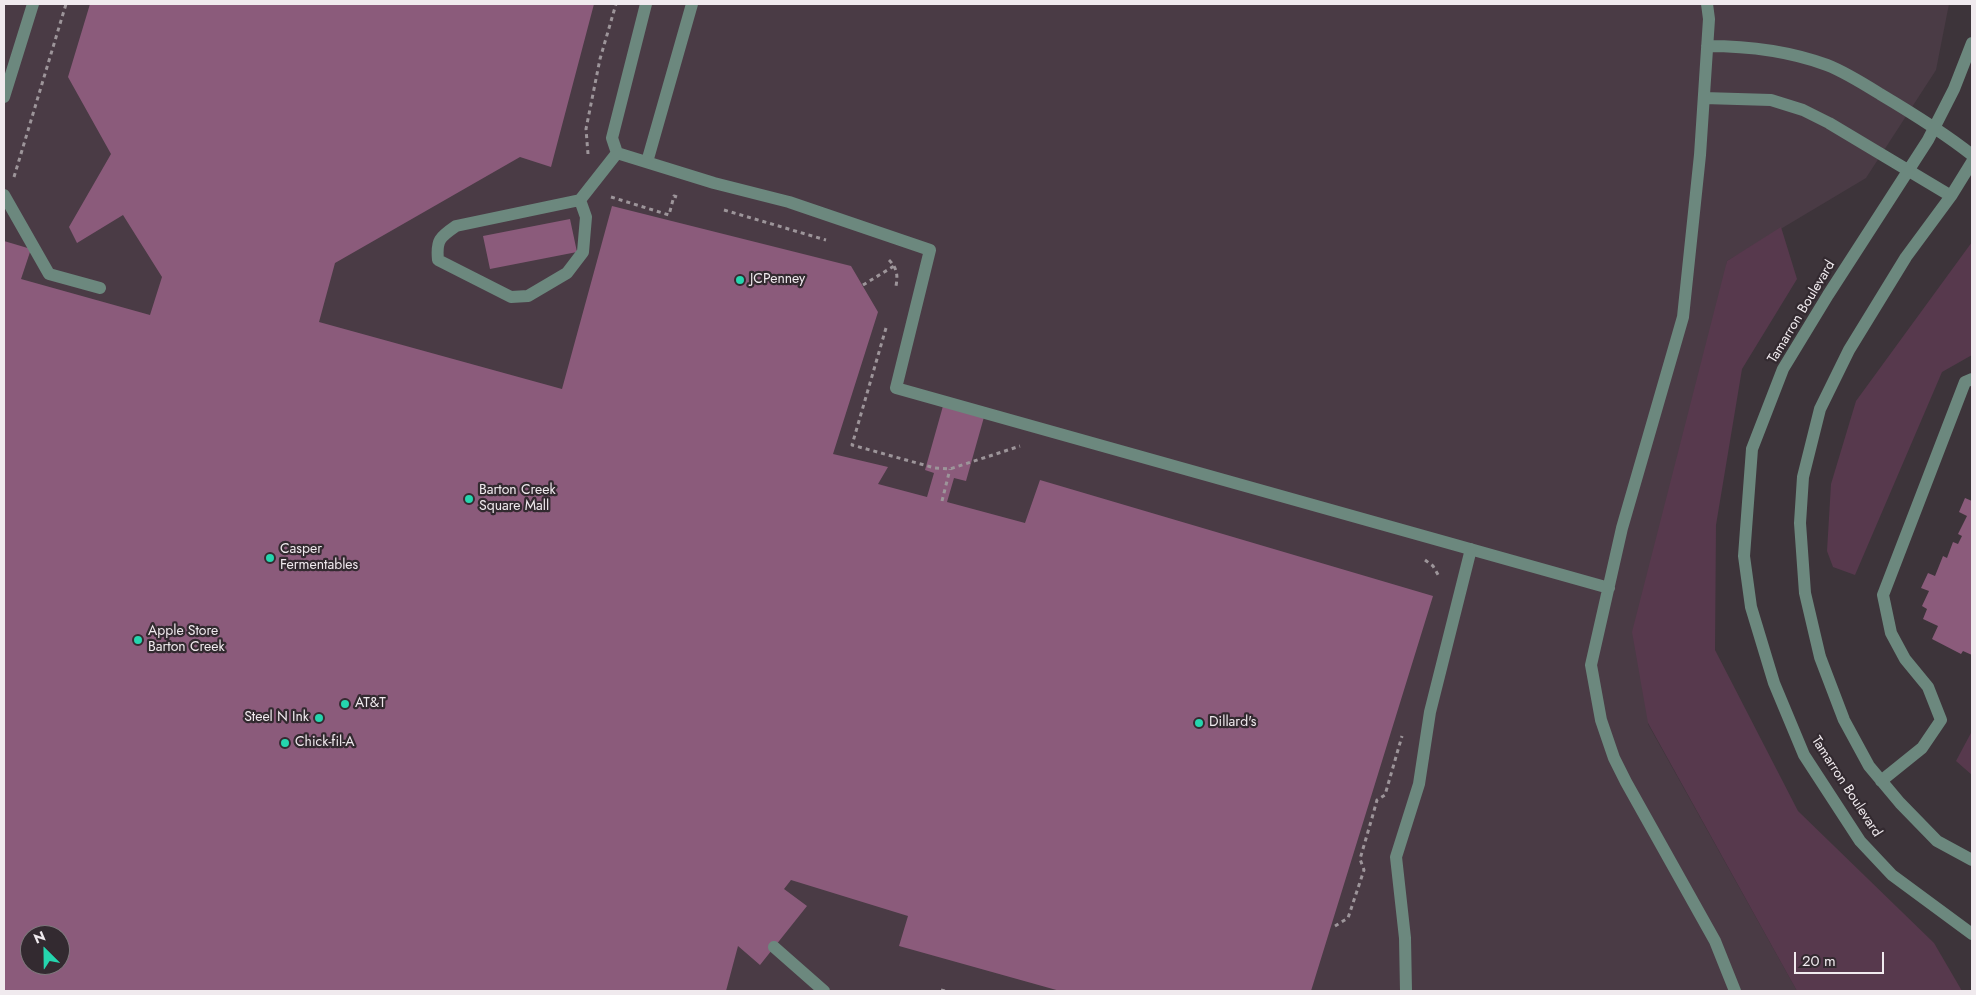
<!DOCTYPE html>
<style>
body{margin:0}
#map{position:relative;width:1976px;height:995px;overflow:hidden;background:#3d343a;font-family:Jost,sans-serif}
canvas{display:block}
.frame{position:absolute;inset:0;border:5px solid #f0eaee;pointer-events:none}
.north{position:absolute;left:20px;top:925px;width:50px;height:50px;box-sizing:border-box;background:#332a30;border:1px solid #7f777c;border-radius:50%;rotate:337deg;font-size:14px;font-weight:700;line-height:20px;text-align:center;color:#f0eaee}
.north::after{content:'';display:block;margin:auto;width:18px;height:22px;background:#25d5ae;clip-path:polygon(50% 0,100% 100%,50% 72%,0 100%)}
.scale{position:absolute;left:1794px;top:952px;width:90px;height:22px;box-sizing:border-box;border:2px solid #f0eaee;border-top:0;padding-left:6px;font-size:15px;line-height:18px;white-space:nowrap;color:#f0eaee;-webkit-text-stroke:4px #332a30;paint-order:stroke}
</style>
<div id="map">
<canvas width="1976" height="995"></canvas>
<div class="frame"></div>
<div class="north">N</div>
<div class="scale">20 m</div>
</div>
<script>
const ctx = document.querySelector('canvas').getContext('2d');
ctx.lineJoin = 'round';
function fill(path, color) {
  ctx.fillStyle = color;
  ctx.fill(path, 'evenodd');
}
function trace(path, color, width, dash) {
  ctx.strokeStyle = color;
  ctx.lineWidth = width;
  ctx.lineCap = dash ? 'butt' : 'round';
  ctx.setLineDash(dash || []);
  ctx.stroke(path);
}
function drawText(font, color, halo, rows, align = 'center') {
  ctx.font = font + ' Jost,sans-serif';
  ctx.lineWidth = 4.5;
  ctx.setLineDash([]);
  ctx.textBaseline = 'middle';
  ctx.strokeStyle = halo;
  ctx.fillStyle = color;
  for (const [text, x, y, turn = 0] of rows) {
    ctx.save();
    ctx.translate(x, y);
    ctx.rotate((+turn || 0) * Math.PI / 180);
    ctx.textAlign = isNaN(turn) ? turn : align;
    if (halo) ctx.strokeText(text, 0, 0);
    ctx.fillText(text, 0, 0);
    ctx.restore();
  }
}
const built = new Path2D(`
 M4 4H1949L1936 70 1866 178 1727 261 1648 724 1797 991H4ZM30 935H60V965H30Z`);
const green = new Path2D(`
 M1781 227 1797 279 1742 369 1716 525 1715 650 1798 811 1934 943 1962 991H1797L1648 723 1632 632 1727 261Z
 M1972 242V355L1942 372 1855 575 1833 567 1827 551 1831 484 1856 401Z
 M1972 731V775L1956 761Z`);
const building = new Path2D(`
 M90 4H594L551 167 520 157 335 263 319 322 562 389 612 206 851 266 878 312 833 454 888 467 878 484 927 497 934 473 925 470 943 406 984 417 966 481 954 478 947 502 1025 523 1040 480 1433 596 1311 991H1060L899 946 908 916 791 880 784 889 807 906 760 965 738 946 726 991H4V241L31 249 21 279 150 315 162 277 123 215 77 243 69 227 111 154 68 77ZM30 935H60V965H30Z
 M570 219 577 252 490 269 483 236Z
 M1965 498 1972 501V655L1963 651 1961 654 1932 639 1938 626 1923 619 1927 609 1922 606 1929 591 1921 588 1928 573 1935 576 1943 556 1947 558 1953 542 1958 544 1962 536 1958 534 1967 516 1959 512Z`);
const path = new Path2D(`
 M588 154 586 129 600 59 616 4
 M14 177 66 4
 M611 197 669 215 674 196 677 197
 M724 210 826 240
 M889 260C897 268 898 275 896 286
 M863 285 894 266
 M886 328 852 445 935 468 950 469 1020 446
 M942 501 950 469
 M1425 560 1433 566 1440 578
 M1335 926 1348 918 1364 870 1360 859 1372 818 1377 800 1385 795 1402 736
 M941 990 945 991`);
const minor = new Path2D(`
 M646 4 612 138 617 153 714 183 789 202 930 250 896 388 1609 588
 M1707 4 1709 19 1700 155 1683 317 1622 528 1591 665 1601 720 1614 758 1626 782 1715 941 1735 991
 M1972 43 1954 89 1928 140 1828 295 1783 369 1752 449 1744 556 1751 607 1774 683 1804 755 1860 841 1892 875 1972 934
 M1707 46C1747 46 1789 51 1827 65 1845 72 1864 84 1880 94 1912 113 1943 132 1972 155
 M4 97 33 4
 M1704 98 1771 100 1803 110 1829 123 1951 196
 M647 162 692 4
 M1972 162 1951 196 1906 257 1849 350 1820 409 1803 477 1800 523 1805 593 1820 657 1844 720 1869 766 1900 803 1937 841 1972 860
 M4 195 49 274 100 288
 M580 200 586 217 583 252 567 273 528 296 511 297 438 260C436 240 440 237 456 226L580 200 617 153
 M1881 781 1922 748 1941 720 1928 687 1905 659 1891 633 1883 595 1965 382 1972 379
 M774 947 824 991
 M1406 991 1405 938 1396 857 1419 784 1430 712 1471 549`);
const markers = [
 [740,280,5,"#25d5ae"],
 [469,499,5,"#25d5ae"],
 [270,558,5,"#25d5ae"],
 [138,640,5,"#25d5ae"],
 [345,704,5,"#25d5ae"],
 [319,718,5,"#25d5ae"],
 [1199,723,5,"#25d5ae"],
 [285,743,5,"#25d5ae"]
];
const poiNames = [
 ["JCPenney",750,280],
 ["Barton Creek",479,491],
 ["Square Mall",479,507],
 ["Casper",280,550],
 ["Fermentables",280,566],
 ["Apple Store",148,632],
 ["Barton Creek",148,648],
 ["AT&T",355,704],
 ["Steel N Ink",309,718,"right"],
 ["Dillard's",1209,723],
 ["Chick-fil-A",295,743]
];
const streetNames = [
 ["Tamarron Boulevard",1802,312,-59],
 ["Tamarron Boulevard",1846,787,57]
];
fill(built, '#4a3b45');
fill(green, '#57394d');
fill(building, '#8b5b7b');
trace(path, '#9d959a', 3, [4, 4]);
trace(minor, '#6c887e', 12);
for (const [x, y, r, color] of markers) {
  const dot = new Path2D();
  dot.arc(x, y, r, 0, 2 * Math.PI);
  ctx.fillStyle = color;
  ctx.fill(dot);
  trace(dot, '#332a30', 2);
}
drawText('14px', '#f0eaee', '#332a30', poiNames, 'left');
drawText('14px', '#f0eaee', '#332a30', streetNames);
</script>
